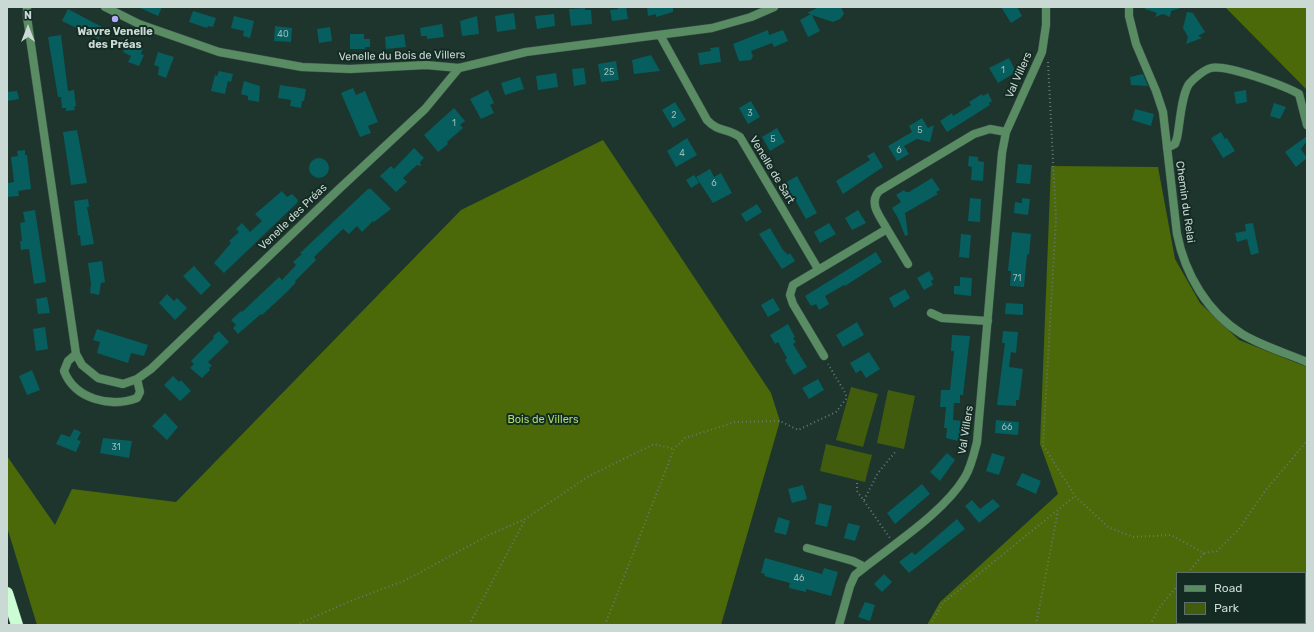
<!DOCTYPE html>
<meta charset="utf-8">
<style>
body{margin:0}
#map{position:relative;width:1314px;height:632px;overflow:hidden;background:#1d352d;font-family:Rubik,sans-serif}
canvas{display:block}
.frame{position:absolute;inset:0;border:8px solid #cbd9d4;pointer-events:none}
.legend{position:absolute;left:1176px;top:572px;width:130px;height:52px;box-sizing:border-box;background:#132b23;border:1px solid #5d716a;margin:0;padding:5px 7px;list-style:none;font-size:12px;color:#cbd9d4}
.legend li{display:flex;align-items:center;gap:8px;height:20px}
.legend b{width:20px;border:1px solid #5d716a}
.north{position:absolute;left:8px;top:8px;width:40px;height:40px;-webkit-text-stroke:3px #132b23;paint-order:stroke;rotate:0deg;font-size:11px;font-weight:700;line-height:16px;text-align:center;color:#cbd9d4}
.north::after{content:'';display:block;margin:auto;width:14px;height:18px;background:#cbd9d4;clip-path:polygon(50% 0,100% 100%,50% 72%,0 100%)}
</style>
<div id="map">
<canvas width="1314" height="632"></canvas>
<div class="frame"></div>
<ul class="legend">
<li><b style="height:5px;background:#5a8c64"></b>Road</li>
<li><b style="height:11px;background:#425c0d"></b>Park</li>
</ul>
<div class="north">N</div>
</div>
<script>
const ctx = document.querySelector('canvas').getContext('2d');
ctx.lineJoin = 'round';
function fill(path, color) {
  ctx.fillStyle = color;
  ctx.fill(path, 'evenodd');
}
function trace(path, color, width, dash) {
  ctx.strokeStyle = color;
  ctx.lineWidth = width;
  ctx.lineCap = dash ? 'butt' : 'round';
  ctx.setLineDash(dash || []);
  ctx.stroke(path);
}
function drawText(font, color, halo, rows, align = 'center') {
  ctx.font = font + ' Rubik,sans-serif';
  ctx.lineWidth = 4;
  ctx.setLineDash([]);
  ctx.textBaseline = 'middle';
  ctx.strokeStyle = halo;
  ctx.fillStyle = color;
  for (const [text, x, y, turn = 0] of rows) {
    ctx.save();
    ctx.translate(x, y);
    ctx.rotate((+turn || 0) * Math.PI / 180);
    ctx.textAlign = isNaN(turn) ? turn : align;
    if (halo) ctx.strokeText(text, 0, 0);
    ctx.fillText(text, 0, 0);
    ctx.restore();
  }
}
const green = new Path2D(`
 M851 387 878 394 863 447 836 440Z
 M888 390 915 396 904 449 877 443Z
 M826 444 872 455 865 482 820 471Z`);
const forest = new Path2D(`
 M1225 7H1307V90Z
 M603 140 771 393 780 421 721 625H37L7 527V456L55 525 72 489 176 502 461 210Z
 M1051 166 1158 167 1175 259 1200 303 1239 340 1307 367V625H927L940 602 1058 494 1040 444ZM1177 573H1305V623H1177Z`);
const building = new Path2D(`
 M138 7H162L158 16Z
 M617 7H626L628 19 612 21 610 10 618 9Z
 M647 7H673V12L656 17V14L648 16Z
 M819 7H841L844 14 840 19 833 22 812 15 820 31 808 37 800 20 811 14 807 13Z
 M1001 7H1017L1022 16 1011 23Z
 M1145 7H1180L1181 8 1171 11 1170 17 1163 14 1155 17 1157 13 1145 9Z
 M585 8V10H591L592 24 571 26 569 9Z
 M68 9 104 28 99 39 62 21Z
 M193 11 216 18 213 27 208 26 207 28 189 22Z
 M1187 12 1193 13 1205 32 1198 36 1202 38 1186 44 1188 37 1183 28Z
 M514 13 516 29 497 32 495 16Z
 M554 14 555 26 537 29 535 16Z
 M234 16 254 21 250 38 243 36 244 31 231 28Z
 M477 16 479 34 462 36 460 21Z
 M442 24 444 37 427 39V36H421L420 28Z
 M275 26 292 28 291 42 274 41Z
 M330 27 332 41 319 43 317 29Z
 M768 30 769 35 783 30 788 41 774 47 772 43 751 51 753 56 751 60 739 61 733 44Z
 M350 34H364V39H370V47H365V49H350Z
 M404 34 406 47 386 49 385 37Z
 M61 35 68 91 74 90 76 106 74 107 75 110 66 111V108H62L61 97H58L48 37Z
 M127 41 143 48 141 54 144 55 139 66 128 62 131 56 123 52Z
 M719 47 721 62 700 65 698 53 711 51 710 48Z
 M158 52 174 57 166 78 158 75 159 67 154 65Z
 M651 55 660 71 634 74 632 60Z
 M1009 58 1016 72 998 83 989 68Z
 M616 61 619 80 601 82 598 64Z
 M584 68 586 84 574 86 572 69Z
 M219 71 233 74 231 82 228 81 225 94 211 91 215 75 217 76Z
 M556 73 558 87 538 90 536 76Z
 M1143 74 1148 86 1131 85 1130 77Z
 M520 77 524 89 505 95 501 83Z
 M244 81 260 86 259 102 248 100V96L241 94Z
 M280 85 306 89 304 101H302L301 108 290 106 291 100 278 98Z
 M353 88 356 95 365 91 378 122 368 126 371 133 360 137 341 93Z
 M488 90 494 103 490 105 494 113 481 119 470 99Z
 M1246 90 1247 102 1236 104 1234 92Z
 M17 91 19 99 7 101V92Z
 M988 93 992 101 989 103 990 105 947 132 940 121 952 113 953 116 971 105 969 102 982 94 983 96Z
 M751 101 760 117 748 124 739 108Z
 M675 102 686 120 673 128 662 110Z
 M1274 103 1286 107 1280 119 1270 116Z
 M454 108 465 121 460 125 463 128 447 142 448 144 438 152 424 135Z
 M1135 109 1154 114 1151 126 1132 120Z
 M922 118 928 128 934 125 930 142 917 139 904 146 909 154 897 161 888 146 912 132 909 126Z
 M777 128 785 142 770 151 762 137Z
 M77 130 87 183 71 185 63 132Z
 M1221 132 1225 139 1227 138 1235 151 1223 158 1211 138Z
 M1307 136V141L1301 149 1307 158 1296 167 1285 152Z
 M687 138 697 155 676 167 667 151Z
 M414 148 424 158 420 162 421 166 417 165 403 178 407 182 396 192 380 176 391 166 394 169Z
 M25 150V155H27L31 189 18 191 19 196 7 197 8 183 14 182 11 157 18 156 17 151Z
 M874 152 883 167 843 194 836 181 870 160 867 156Z
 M969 156 978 157V161L984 162 983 181 971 180 972 167 968 166Z
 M309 168a10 10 0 1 1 20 0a10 10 0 1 1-20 0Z
 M1018 164 1032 165 1030 184 1016 183Z
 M710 169 714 177 721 173 732 193 713 203 696 177Z
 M694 175 699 183 691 188 686 180Z
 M797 176 817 213 806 219 793 196 791 197 783 184Z
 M932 178 940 190 936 192 938 194 905 213 908 235 905 236 898 218 892 208 901 202 896 195 904 190 906 192H909Z
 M368 189H371L391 209 374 222 373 221 362 232 357 226 349 234 343 229 314 257 316 260 295 281 296 282 288 291 262 315 261 314 238 334 233 328 236 325 231 320 241 311 242 312 279 277 282 280 296 265 293 262 302 254 300 253Z
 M282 191 287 197 292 194 298 200 297 203 224 273 214 263 231 243 229 241 239 232 236 229 242 223 250 232 262 221 255 214Z
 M970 198 981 199 980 222 968 221Z
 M1022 198 1030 199 1028 215 1014 213 1015 202 1022 203Z
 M88 199 89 207H87L94 244 81 246 80 235 78 236 74 201Z
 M757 204 762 212 746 222 741 214Z
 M35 210 46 282 34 284 29 249 21 250 20 241H22L20 223 25 222 23 212Z
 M858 210 866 223 852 230 845 218Z
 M829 223 836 234 820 243 814 232Z
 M1253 223 1259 253 1251 255 1247 239 1237 242 1235 233 1246 231 1245 224Z
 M770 228 783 250 788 255 790 253 795 261 782 269 759 234Z
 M1012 232 1031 234 1029 255 1027 254 1024 287 1010 286 1011 271H1008Z
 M961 234 971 235 969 258 959 257Z
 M876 252 882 262 845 286 844 285 825 296 829 304 819 310 816 304 811 306 805 296Z
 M102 261 105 282 101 283 99 295 90 293 91 284 88 263Z
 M194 266 211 285 201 295 183 276Z
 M929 271 934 279 931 281 933 285 924 290 917 278Z
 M960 277 972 278 971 296 954 294V286H960Z
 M905 289 910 298 894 308 889 298Z
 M167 294 174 301 177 298 187 308 175 320 159 303Z
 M47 297 50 313 38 314 36 299Z
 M773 298 780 310 768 317 761 305Z
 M1006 303 1023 304V315L1005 314Z
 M857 322 864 335 843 347 836 335Z
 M788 324 795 337 793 338 796 342 793 344 807 367 794 375 785 360 787 358 778 342 775 344 770 335Z
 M45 327 48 349 36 351 33 329Z
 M97 329 148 345 144 356 131 353 128 363 97 353 100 342 93 340Z
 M219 331 229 342 208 362 212 366 209 368 210 370 202 378 190 368 194 364 191 361 214 338 213 336Z
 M1003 331 1018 332 1016 353 1011 352 1009 367 1023 369 1019 400H1016V406L997 405 1005 343H1002Z
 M952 335 970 336 963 395H960V403H954L953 420 962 421V442L946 438 947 428H944L946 407H940L941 390H950L954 351H951Z
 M869 352 880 369 866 378 861 370 856 373 850 363Z
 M32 370 40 390 27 395 19 376Z
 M173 376 179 382 181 380 191 391 180 401 164 385Z
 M818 379 824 390 809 399 802 388Z
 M165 413 178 427 167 440 152 426Z
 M996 420 1019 422 1018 435 995 433Z
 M74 429 81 432 77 440 81 441 76 452 56 444 61 434 70 437Z
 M103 438 132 441 129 458 100 453Z
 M947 453 955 460 940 481 930 472Z
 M992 453 1005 457 999 475 986 471Z
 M1022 473 1041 481 1036 494 1016 485Z
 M922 484 930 494 895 524 887 513Z
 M803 485 807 499 792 503 788 489Z
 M993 499 1000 506 979 523 965 506 972 500 980 509Z
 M819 503 832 506 827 527 815 524Z
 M778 517 790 521 786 535 774 532Z
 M957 519 965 529 909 573 899 562 912 552 915 555Z
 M848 523 860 526 855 541 844 538Z
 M765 558 822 574 824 568 838 572 831 596 806 589V592L789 588 790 583 764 576 765 574 761 573Z
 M884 574 892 582 882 592 874 584Z
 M865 602 875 605 870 621 858 617Z`);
const path = new Path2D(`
 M1048 62 1056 219 1043 445 1075 496 1108 527 1133 537 1171 535 1204 553 1217 551 1239 529 1265 491 1307 441
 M857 483V491L890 538
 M864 500 878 473 896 451
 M1188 573 1204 553
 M296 625 348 602 406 580 489 535 525 519 589 476 654 444 674 449
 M469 625 525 520
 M605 625 674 449 685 438 735 422 780 421 798 430 836 412 846 399V394L828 364
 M930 625 943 603 1075 496
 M1036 625 1058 511
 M1150 625 1159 608 1177 586`);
const minor = new Path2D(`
 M27 7V17L76 354 82 365 98 378 123 384 137 379 151 369 338 190 425 109 459 68
 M105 7 139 24 219 52 302 67 350 69 426 65 459 68 526 52 712 28 751 17 774 7
 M1129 7V16L1136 44 1156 91 1163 112 1177 234C1185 274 1207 312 1242 334 1262 346 1286 353 1307 362
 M660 35 707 120C719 133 726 127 740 137L818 269
 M1167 148 1175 144 1177 138C1180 124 1181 96 1189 84 1194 78 1204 70 1211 68 1226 64 1285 86 1299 94L1307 125
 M887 229 908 264
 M931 313 942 318 988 321
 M76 354 68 361 64 371C75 399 110 408 137 398L140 392 137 379
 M824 356 793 304 790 295 793 285 887 229C880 216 868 204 879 191L974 134 990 129 1006 132
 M807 548 853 561 865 567
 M839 625 850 586 855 575C889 547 943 514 965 477 971 467 974 454 977 442L1002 153 1006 132 1042 52 1046 25V7`);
const motorway = new Path2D(`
 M7 593 17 625`);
const markers = [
 [115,19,4,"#b0adfa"]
];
const numberNames = [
 ["40",283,34],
 ["1",1003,70],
 ["25",609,72],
 ["3",750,113],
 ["2",674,115],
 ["1",454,123],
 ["5",920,130],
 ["5",773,139],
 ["6",899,150],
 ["4",682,153],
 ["6",714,183],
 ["71",1017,278],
 ["66",1007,427],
 ["31",116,447],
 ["46",799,578]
];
const poiNames = [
 ["Wavre Venelle",115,32],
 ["des Préas",115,45]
];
const streetNames = [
 ["Venelle du Bois de Villers",402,56,-1],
 ["Val Villers",1019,75,-66],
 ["Venelle de Sart",772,170,59],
 ["Chemin du Relai",1185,202,82],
 ["Venelle des Préas",293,217,-44],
 ["Val Villers",966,430,-81]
];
const parkNames = [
 ["Bois de Villers",543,420]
];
fill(green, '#425c0d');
fill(forest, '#4b6908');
fill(building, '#075e5e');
trace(minor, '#3c534b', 9);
trace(motorway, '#3c534b', 13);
trace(path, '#667a73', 2, [1, 3]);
trace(minor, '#5a8c64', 8);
trace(motorway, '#ccfcd4', 12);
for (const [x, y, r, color] of markers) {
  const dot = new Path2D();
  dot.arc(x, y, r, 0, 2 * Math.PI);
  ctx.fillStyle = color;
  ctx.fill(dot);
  trace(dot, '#132b23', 1.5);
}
drawText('9px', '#9abab6', null, numberNames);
drawText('bold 11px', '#cbd9d4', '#132b23', poiNames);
drawText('11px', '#cbd9d4', '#132b23', streetNames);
drawText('11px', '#adda68', '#132b23', parkNames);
</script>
